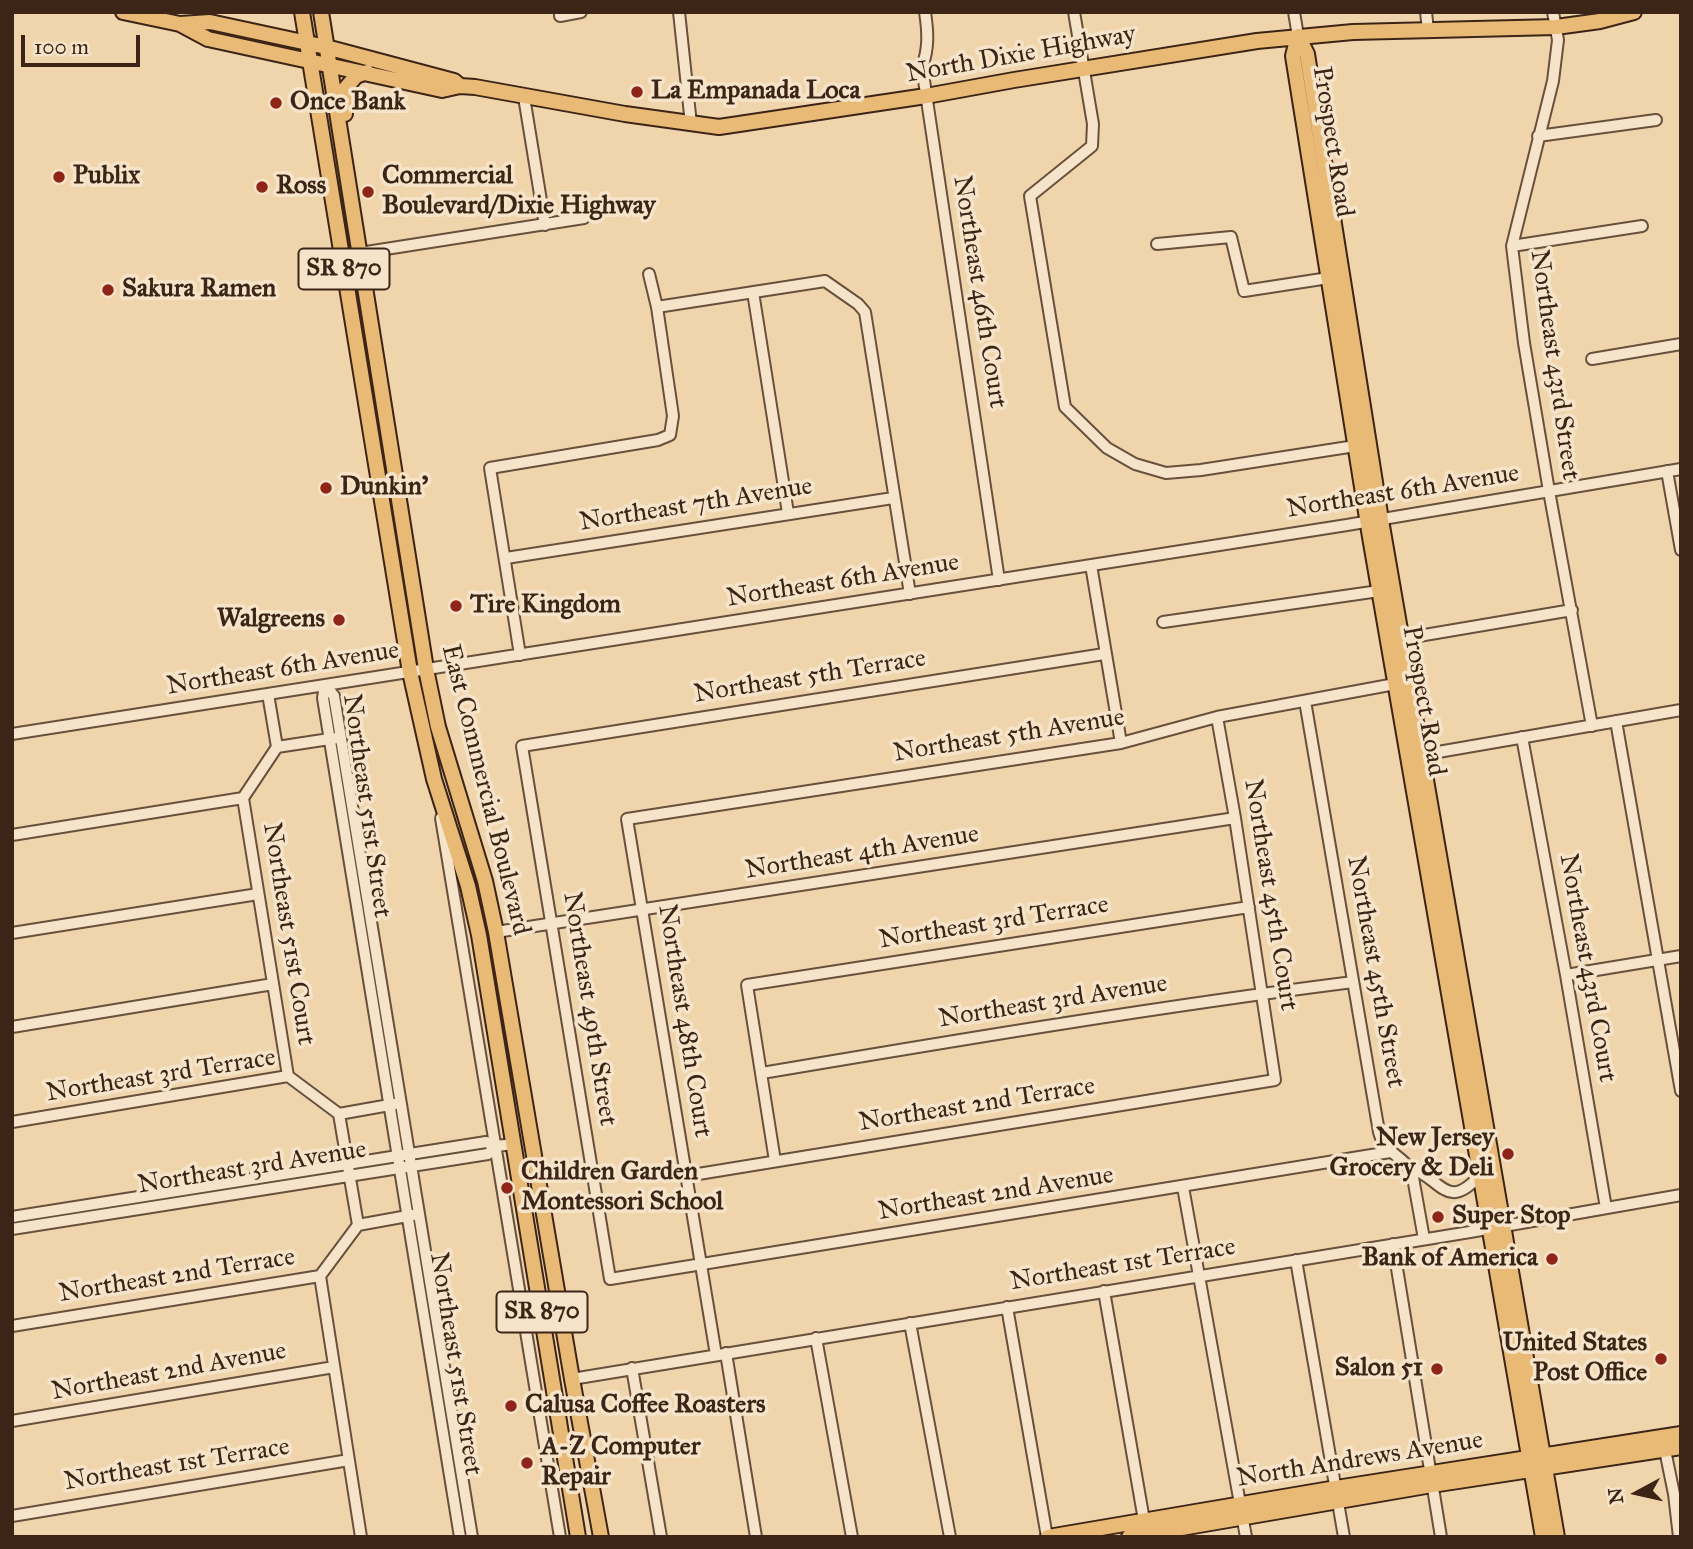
<!DOCTYPE html>
<style>
body{margin:0}
#map{position:relative;width:1693px;height:1549px;overflow:hidden;background:#f0d5ac;font-family:"IM FELL Great Primer",serif}
canvas{display:block}
.frame{position:absolute;inset:0;border:14px solid #3c2416;pointer-events:none}
.north{position:absolute;left:1602px;top:1458px;width:70px;height:70px;-webkit-text-stroke:5px #f5e4c9;paint-order:stroke;rotate:262deg;font-size:19px;font-weight:700;line-height:28px;text-align:center;color:#3c2416}
.north::after{content:'';display:block;margin:auto;width:24px;height:32px;background:#3c2416;clip-path:polygon(50% 0,100% 100%,50% 72%,0 100%)}
.scale{position:absolute;left:21px;top:35px;width:119px;height:32px;box-sizing:border-box;border:4px solid #3c2416;border-top:0;padding-left:9px;font-size:21px;line-height:24px;white-space:nowrap;color:#3c2416;-webkit-text-stroke:5px #f5e4c9;paint-order:stroke}
</style>
<div id="map">
<canvas width="1693" height="1549"></canvas>
<div class="frame"></div>
<div class="north">N</div>
<div class="scale">100 m</div>
</div>
<script>
const ctx = document.querySelector('canvas').getContext('2d');
ctx.lineJoin = 'round';
function fill(path, color) {
  ctx.fillStyle = color;
  ctx.fill(path, 'evenodd');
}
function trace(path, color, width, dash) {
  ctx.strokeStyle = color;
  ctx.lineWidth = width;
  ctx.lineCap = dash ? 'butt' : 'round';
  ctx.setLineDash(dash || []);
  ctx.stroke(path);
}
function drawText(font, color, halo, rows, align = 'center') {
  ctx.font = font + ' "IM FELL Great Primer",serif';
  ctx.lineWidth = 7;
  ctx.setLineDash([]);
  ctx.textBaseline = 'middle';
  ctx.strokeStyle = halo;
  ctx.fillStyle = color;
  for (const [text, x, y, turn = 0] of rows) {
    ctx.save();
    ctx.translate(x, y);
    ctx.rotate((+turn || 0) * Math.PI / 180);
    ctx.textAlign = isNaN(turn) ? turn : align;
    if (halo) ctx.strokeText(text, 0, 0);
    ctx.fillText(text, 0, 0);
    ctx.restore();
  }
}
const green = new Path2D(`
 M326 700H332L407 1156 485 1144 486 1151 409 1164 469 1537H463L400 1165 12 1227V1220L399 1158Z`);
const minor = new Path2D(`
 M560 12V16L581 12
 M679 12 691 124
 M925 12C928 32 929 48 922 67L999 580
 M1074 12 1093 124 1092 146 1030 196 1065 407 1107 448 1135 464 1166 473 1201 470 1355 446
 M1294 12 1298 36
 M1426 12 1428 30
 M1553 12 1558 40 1553 81 1512 246 1524 343 1549 491 1592 726
 M524 97 545 225
 M1538 136 1656 120
 M1157 244 1231 237 1244 291 1335 277
 M1512 246 1642 226
 M360 253 584 218
 M753 292 788 513
 M657 307 825 281 858 304 865 312 910 594
 M1592 359 1681 344
 M1667 471 1681 550
 M506 558 893 498
 M1091 565 1121 743
 M1163 622 1379 591
 M1401 639 1572 610
 M1104 654 522 746 610 1279 1390 1152
 M520 655 490 468 658 440 670 435 673 416 657 307 649 274
 M325 685 334 696 472 1537
 M325 685 323 698 460 1537
 M268 694 277 747
 M1305 701 1379 1132C1385 1155 1402 1154 1412 1172L1424 1239
 M1616 721 1681 1091
 M12 734 1347 525 1681 469
 M1522 737 1566 975 1606 1208
 M1415 756 1681 710
 M243 798 288 1076
 M441 818 560 1537
 M12 835 243 798 277 747 336 738
 M496 932 1235 818
 M12 933 258 894
 M1566 975 1681 956
 M12 1027 273 984
 M762 1073C958 1040 1155 1007 1353 982
 M339 1114 358 1225
 M12 1122 288 1076 339 1114 395 1104
 M775 1161 747 985 1249 907
 M1408 1167C1442 1177 1446 1214 1481 1174
 M686 1176 1275 1080 1235 818 1217 717
 M1183 1187 1246 1537
 M12 1217 486 1142 496 1146 514 1144
 M12 1229 488 1154 496 1146
 M1393 1244 1441 1537
 M1296 1260 1344 1537
 M320 1276 361 1537
 M1104 1291 1145 1526
 M1007 1307 1047 1537
 M910 1323 950 1537
 M12 1326 320 1276 358 1225 413 1215
 M816 1338 852 1537
 M726 1353 756 1537
 M716 1355 627 819 1121 743 1217 717 1395 684
 M632 1368 661 1537
 M572 1379 1470 1232 1681 1195
 M12 1421 334 1367
 M1665 1450 1674 1494 1679 1537
 M12 1516 349 1460`);
const major = new Path2D(`
 M123 12 180 24 210 22 326 47 454 81 460 86
 M302 12 410 672 434 779 468 886 479 935 578 1537
 M321 12 426 669 438 727 485 881 496 932 572 1379 601 1537
 M180 24 208 39 442 90 460 86 475 87 625 114 719 127 926 96 1014 80 1257 41 1353 32 1556 27 1600 21 1634 12
 M1298 36 1307 54 1381 520 1557 1537
 M1298 36 1293 56 1370 537 1543 1537
 M345 114V89L356 76 367 72
 M1048 1537 1336 1488 1681 1434
 M1129 1537 1432 1485 1681 1447`);
const markers = [
 [637,92,7,"#8f2418"],
 [276,103,7,"#8f2418"],
 [59,177,7,"#8f2418"],
 [262,187,7,"#8f2418"],
 [368,192,7,"#8f2418"],
 [108,290,7,"#8f2418"],
 [326,488,7,"#8f2418"],
 [456,606,7,"#8f2418"],
 [339,620,7,"#8f2418"],
 [1508,1154,7,"#8f2418"],
 [507,1188,7,"#8f2418"],
 [1438,1217,7,"#8f2418"],
 [1552,1259,7,"#8f2418"],
 [1661,1359,7,"#8f2418"],
 [1437,1369,7,"#8f2418"],
 [511,1406,7,"#8f2418"],
 [527,1463,7,"#8f2418"]
];
const shields = [
 [344,269,91],
 [542,1312,91]
];
const shieldNames = [
 ["SR 870",344,269],
 ["SR 870",542,1312]
];
const streetNames = [
 ["North Dixie Highway",1021,55,-10],
 ["Prospect Road",1332,142,81],
 ["Northeast 46th Court",979,292,81],
 ["Northeast 43rd Street",1554,365,82],
 ["Northeast 6th Avenue",1403,492,-9],
 ["Northeast 7th Avenue",696,505,-9],
 ["Northeast 6th Avenue",843,581,-9],
 ["Northeast 6th Avenue",283,669,-9],
 ["Northeast 5th Terrace",810,677,-9],
 ["Prospect Road",1423,701,80],
 ["Northeast 5th Avenue",1009,736,-9],
 ["East Commercial Boulevard",485,790,76],
 ["Northeast 51st Street",366,806,82],
 ["Northeast 4th Avenue",862,853,-9],
 ["Northeast 45th Court",1270,895,81],
 ["Northeast 3rd Terrace",994,923,-9],
 ["Northeast 51st Court",288,934,81],
 ["Northeast 43rd Court",1587,968,80],
 ["Northeast 45th Street",1375,972,80],
 ["Northeast 3rd Avenue",1053,1002,-9],
 ["Northeast 49th Street",589,1009,81],
 ["Northeast 48th Court",684,1021,81],
 ["Northeast 3rd Terrace",161,1076,-9],
 ["Northeast 2nd Terrace",977,1105,-9],
 ["Northeast 3rd Avenue",252,1168,-9],
 ["Northeast 2nd Avenue",996,1194,-9],
 ["Northeast 1st Terrace",1123,1265,-9],
 ["Northeast 2nd Terrace",177,1276,-9],
 ["Northeast 51st Street",455,1364,81],
 ["Northeast 2nd Avenue",169,1372,-10],
 ["North Andrews Avenue",1360,1460,-9],
 ["Northeast 1st Terrace",177,1465,-9]
];
const poiNames = [
 ["La Empanada Loca",651,92],
 ["Once Bank",290,103],
 ["Publix",73,177],
 ["Commercial",382,177],
 ["Boulevard/Dixie Highway",382,207],
 ["Ross",276,187],
 ["Sakura Ramen",122,290],
 ["Dunkin'",340,488],
 ["Tire Kingdom",470,606],
 ["Walgreens",325,620,"right"],
 ["New Jersey",1494,1139,"right"],
 ["Grocery & Deli",1494,1169,"right"],
 ["Children Garden",521,1173],
 ["Montessori School",521,1203],
 ["Super Stop",1452,1217],
 ["Bank of America",1538,1259,"right"],
 ["United States",1647,1344,"right"],
 ["Post Office",1647,1374,"right"],
 ["Salon 51",1423,1369,"right"],
 ["Calusa Coffee Roasters",525,1406],
 ["A-Z Computer",541,1448],
 ["Repair",541,1478]
];
fill(green, '#b4be8e');
trace(minor, '#69503c', 14);
trace(major, '#3c2416', 18);
trace(minor, '#f5e4c9', 10);
trace(major, '#e8ba76', 14);
for (const [x, y, r, color] of markers) {
  const dot = new Path2D();
  dot.arc(x, y, r, 0, 2 * Math.PI);
  ctx.fillStyle = color;
  ctx.fill(dot);
  trace(dot, '#f5e4c9', 2.5);
}
for (const [x, y, w] of shields) {
  const box = new Path2D();
  box.roundRect(x - w / 2, y - 20.5, w, 41, 5);
  ctx.fillStyle = '#f5e4c9';
  ctx.fill(box);
  trace(box, '#3c2416', 2);
}
drawText('bold 24px', '#3c2416', null, shieldNames);
drawText('26px', '#3c2416', '#f5e4c9', streetNames);
drawText('bold 26px', '#3c2416', '#f5e4c9', poiNames, 'left');
</script>
